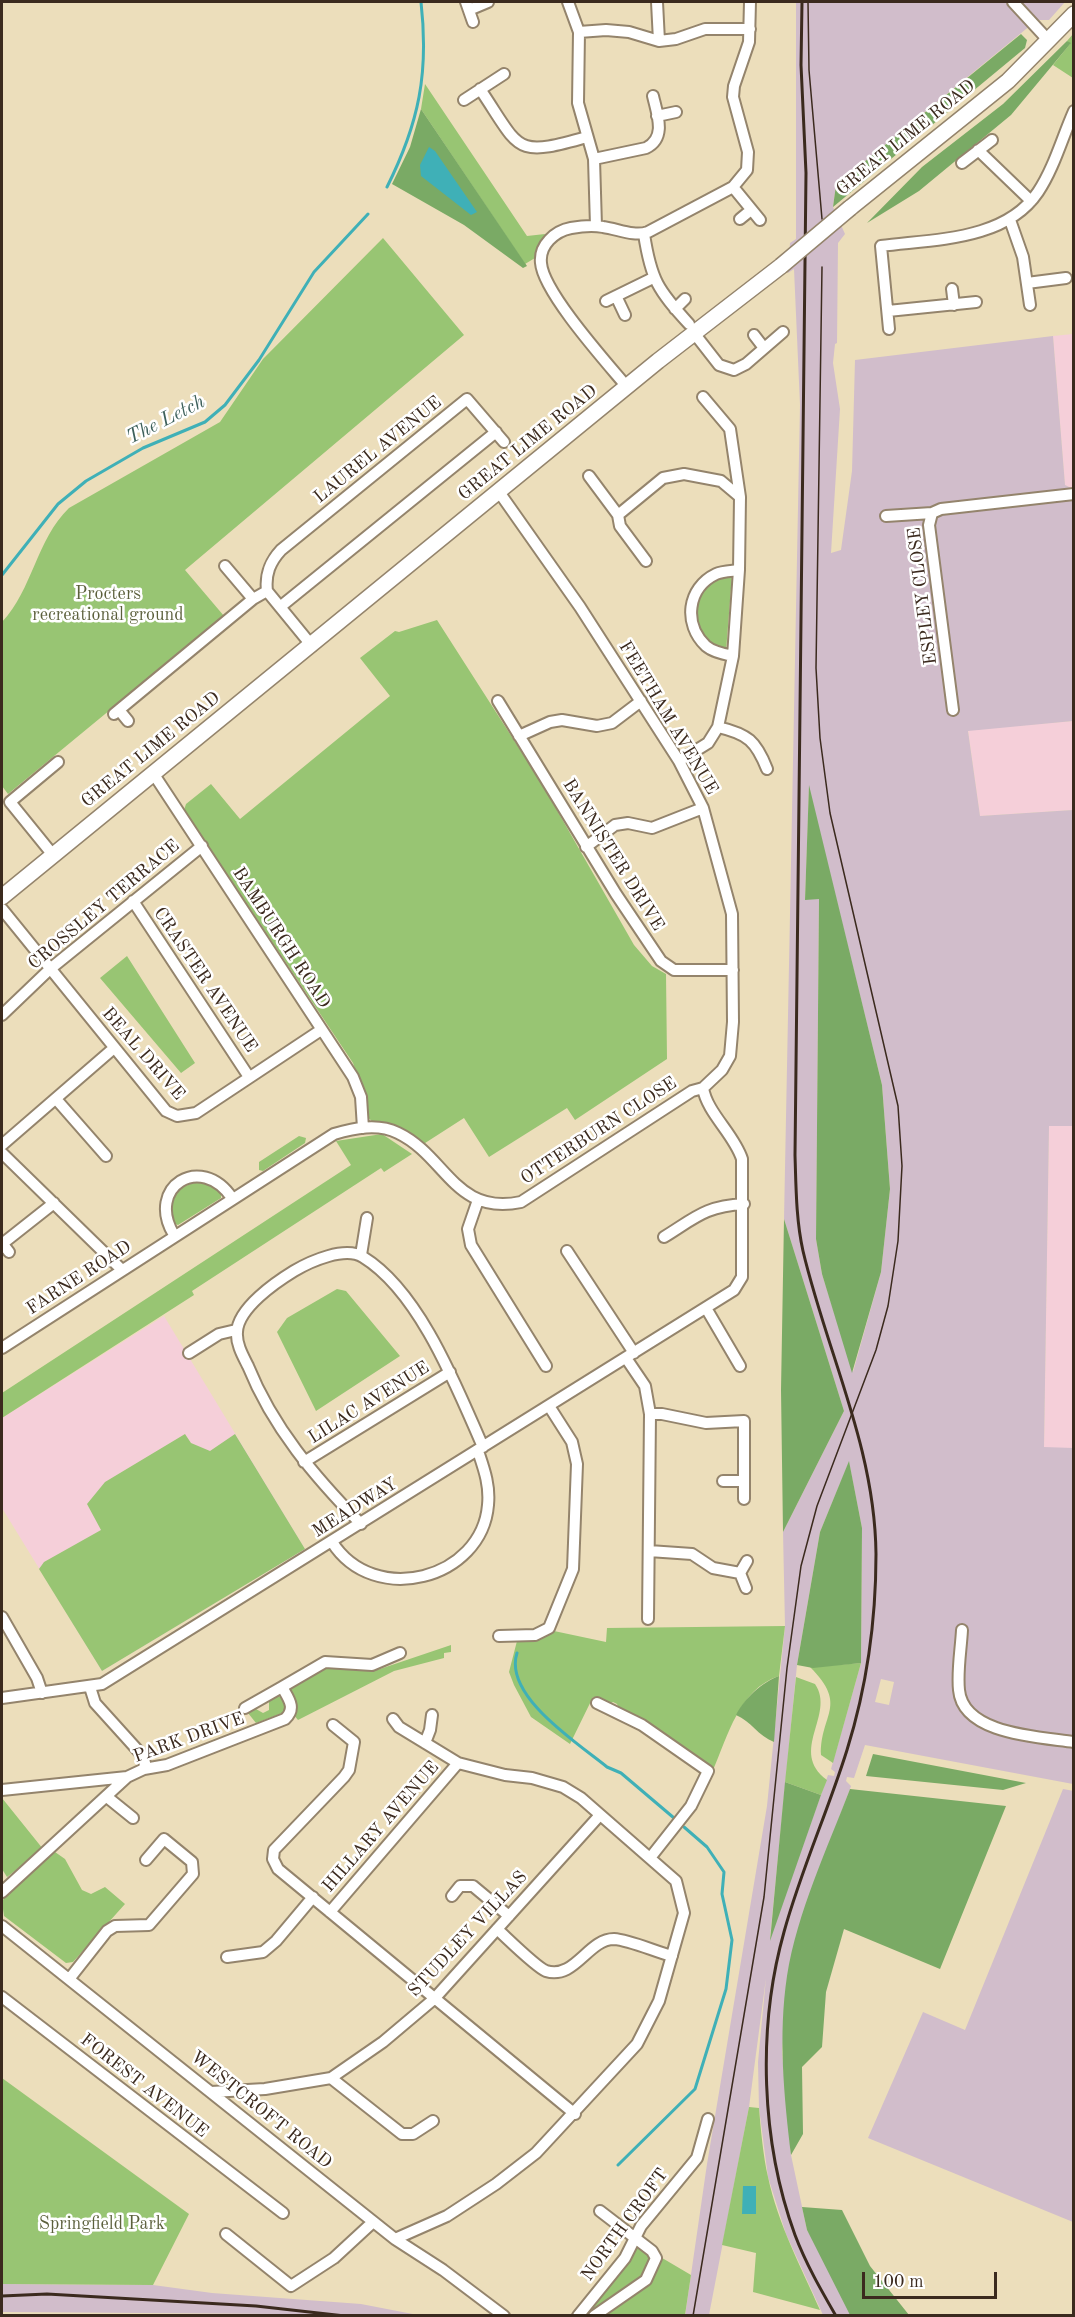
<!DOCTYPE html>
<style>
body{margin:0}
#map{position:relative;width:1075px;height:2317px;overflow:hidden;background:#ecdebb;font-family:"Old Standard TT",serif}
canvas{display:block}
.frame{position:absolute;inset:0;border:3px solid #3b2a1e;pointer-events:none}
.scale{position:absolute;left:862px;top:2272px;width:135px;height:27px;box-sizing:border-box;border:3px solid #3b2a1e;border-top:0;padding-left:8px;font-size:18px;line-height:21px;white-space:nowrap;color:#3b2a1e;-webkit-text-stroke:4px #fff;paint-order:stroke}
</style>
<div id="map">
<canvas width="1075" height="2317"></canvas>
<div class="frame"></div>
<div class="scale">100 m</div>
</div>
<script>
const ctx = document.querySelector('canvas').getContext('2d');
ctx.lineJoin = 'round';
function fill(path, color) {
  ctx.fillStyle = color;
  ctx.fill(path, 'evenodd');
}
function trace(path, color, width, dash) {
  ctx.strokeStyle = color;
  ctx.lineWidth = width;
  ctx.lineCap = dash ? 'butt' : 'round';
  ctx.setLineDash(dash || []);
  ctx.stroke(path);
}
function drawText(font, color, halo, rows, align = 'center') {
  ctx.font = font + ' "Old Standard TT",serif';
  ctx.lineWidth = 5;
  ctx.setLineDash([]);
  ctx.textBaseline = 'middle';
  ctx.strokeStyle = halo;
  ctx.fillStyle = color;
  for (const [text, x, y, turn = 0] of rows) {
    ctx.save();
    ctx.translate(x, y);
    ctx.rotate((+turn || 0) * Math.PI / 180);
    ctx.textAlign = isNaN(turn) ? turn : align;
    if (halo) ctx.strokeText(text, 0, 0);
    ctx.fillText(text, 0, 0);
    ctx.restore();
  }
}
const built = new Path2D(`
 M1073 334V489L1065 485 1053 336Z
 M1073 721V810L980 816 968 730Z
 M1049 1126H1073V1448H1044Z
 M164 1316 305 1549 102 1671 2 1508V1418Z`);
const industrial = new Path2D(`
 M796 2H1065L1049 20H1037L836 185 833 207 845 234 838 243 837 343 835 344 833 363 840 409 831 553 841 550 852 471 855 360 1053 336 1065 485 1073 489V721L968 731 980 816 1073 810 1074 1126H1049L1044 1447 1073 1448V1784L865 1745 854 1778 847 1777 846 1781 851 1786 850 1789 811 1892 796 1943 788 1974 782 2052 791 2155 807 2230 861 2315H823L786 2234 768 2177 759 2108 758 2062 766 1978 749 2107 709 2315 685 2316 707 2164 767 1806 785 1626 783 1532 844 1411 784 1219 800 405 794 269 788 273 790 243 796 239ZM809 788 882 1085 890 1189 881 1272 853 1372 822 1274 816 1239 819 898 805 899ZM849 1462 862 1528 861 1663 831 1769 835 1772 834 1776 828 1775 770 1938 797 1665 820 1532ZM881 1679 894 1682 889 1705 875 1702Z
 M1063 1789 1074 1791 1073 2222 868 2138 923 2012 965 2030Z
 M2 2284 153 2285 212 2293 361 2304 418 2315 2 2312Z`);
const green = new Path2D(`
 M1073 34V78L1053 65 1070 44 1067 41Z
 M425 84 527 236 545 234 535 258 525 264 421 109Z
 M383 238 464 335 185 570 224 616 8 794 2 786V622C33 589 36 540 69 508L220 422 263 359Z
 M732 576 726 651C703 641 690 626 699 600 701 594 707 584 713 581 718 578 726 578 732 576Z
 M437 620 542 784 634 945 652 966 666 974 667 1059 575 1120 567 1108 489 1157 464 1118 422 1145 405 1130 373 1122 366 1116 363 1093 353 1063 184 810 186 804 211 784 240 819 390 696 360 658 395 631 399 632Z
 M127 956 195 1063 181 1073 100 978Z
 M382 1134 412 1154 384 1172 381 1168 192 1291 194 1295 2 1418V1393L351 1165 336 1141Z
 M299 1136 306 1138 305 1143 263 1171 259 1170V1162Z
 M200 1182 212 1185 221 1192V1198L178 1225 173 1223C169 1201 176 1184 200 1182Z
 M337 1289 346 1291 400 1356 316 1411 277 1332 287 1318Z
 M185 1434 191 1443 210 1451 235 1434 305 1549 102 1671 39 1569 44 1562 101 1530 87 1504 105 1482Z
 M785 1626 779 1676C739 1689 728 1736 713 1770L619 1709 617 1704 613 1702 609 1704 593 1697 570 1744 531 1717 514 1685 509 1672 517 1641 542 1638 554 1631 606 1642 607 1628Z
 M451 1645V1652L444 1653V1658L394 1671 298 1720C291 1713 288 1695 291 1687L327 1666 377 1670Z
 M861 1663 833 1763 821 1755C820 1714 849 1706 810 1667Z
 M796 1677 815 1684C836 1715 788 1751 827 1780L821 1795 785 1782Z
 M278 1696 283 1698 285 1712 256 1723 248 1713 256 1709 263 1713 269 1710V1701Z
 M2 1798 43 1849 7 1877 2 1869Z
 M55 1852 65 1859 82 1890 91 1894 105 1887 125 1904 73 1962 66 1963 4 1916 2 1902 5 1896Z
 M2 2078 189 2214 153 2285 2 2284Z
 M749 2107 759 2108C761 2131 763 2155 768 2177 778 2224 801 2267 820 2310L753 2292 756 2253 722 2245Z
 M635 2242 691 2275 685 2315 581 2316Z`);
const forest = new Path2D(`
 M1021 34 1027 40 1025 48 833 207 836 185Z
 M1067 41 1071 43 1011 115 919 191 867 223 922 167 1003 104Z
 M421 109 527 266 523 268 464 225 392 184 410 147Z
 M809 785 882 1085 890 1189 881 1272 852 1373 822 1274 816 1239 819 899 805 900Z
 M784 1219 844 1411 783 1532 781 1390Z
 M849 1461 862 1528 861 1663 813 1668 797 1665 820 1532Z
 M779 1676 774 1742C758 1736 751 1721 736 1715 744 1699 762 1682 779 1676Z
 M873 1754 1026 1783 1003 1790 866 1776Z
 M785 1782 821 1795 770 1941Z
 M850 1789 1006 1806 940 1969 844 1929 826 1992 822 2047 802 2067 803 2134 791 2155C784 2096 778 2036 787 1976 797 1913 827 1849 850 1789Z
 M802 2207 842 2210 870 2266 909 2315H850L807 2230Z`);
const water = new Path2D(`
 M429 147 435 151 477 212 471 215 421 176 420 165Z
 M743 2186H756V2214H742Z`);
const stream = new Path2D(`
 M387 187C419 123 429 73 421 2
 M2 575 58 504 86 481 143 448 205 422 225 405 259 360 314 272 368 214
 M517 1653C503 1696 579 1744 607 1767L621 1773 674 1818
 M618 2165 695 2089 726 1989 732 1940 722 1894 724 1872 707 1847 684 1827`);
const street = new Path2D(`
 M466 2 473 22
 M568 2 579 32 578 103 594 159 596 226
 M657 2 659 41
 M1013 2 1049 41
 M469 10 488 2
 M579 32 606 30 629 32 659 41 676 39 705 29H750
 M480 89C521 150 513 158 587 137
 M464 100 504 74
 M657 116 676 112
 M978 150 1031 201
 M594 159 646 148C667 138 657 114 653 96
 M962 163 992 140
 M733 187 760 220
 M740 219 751 210
 M1010 220 1023 257 1030 305
 M644 234C651 280 658 290 689 324
 M1027 283 1066 278
 M952 289 954 305
 M616 296 625 315
 M606 301 653 278
 M675 309 685 299
 M888 311 976 302
 M889 329 881 246C934 239 1005 241 1038 192 1054 168 1062 138 1074 111
 M694 333 719 365 734 370 746 364 783 332
 M754 335 764 348
 M627 387C607 363 543 292 541 263 539 245 555 231 571 228 582 226 593 225 603 227 618 229 634 237 648 232L733 187 747 170 748 152 733 97 734 86 749 42 750 2
 M589 476 618 515
 M499 492 580 607 679 761 703 808 732 914 733 1022 730 1056 722 1070 703 1088
 M886 516 932 513
 M646 561 620 526 618 515 663 478 684 474 721 481 740 497
 M225 566 253 599
 M280 607 496 432
 M312 646 267 591C265 574 270 562 281 550L467 399 504 442
 M733 656C724 654 713 652 706 646 683 624 687 588 716 574 722 571 732 571 739 570
 M498 701 616 894 661 961 674 970H733
 M119 710 128 721
 M953 710 929 525 932 513 941 509 1074 494
 M114 714 253 599 267 591
 M718 727C748 734 756 741 767 769
 M519 736 550 722 562 720 597 726 612 723 641 701
 M679 761 708 743 718 727 733 656 739 570 740 497 730 429 703 397
 M153 773 353 1077 361 1097 363 1128
 M586 847 615 825 628 823 652 828 703 808
 M53 855 10 802 58 762
 M133 901 249 1077
 M2 909 166 1111 177 1116 196 1113 321 1030
 M2 1015 50 969 202 846
 M56 1099 106 1156
 M2 1145 114 1048
 M2 1153 121 1269
 M478 1200 468 1229 471 1245 546 1366
 M174 1235C145 1187 201 1152 232 1198
 M664 1237C695 1218 705 1206 744 1204
 M2 1243 9 1252
 M2 1244 54 1203
 M567 1251 634 1353
 M361 1255 367 1218
 M706 1308 740 1366
 M2 1348 334 1134C354 1128 378 1123 398 1133 446 1156 455 1216 521 1202L692 1091 703 1088
 M189 1353 219 1334 236 1330
 M626 1358 645 1386 650 1414 648 1619
 M650 1414H662L706 1423 744 1421V1499
 M304 1462 450 1372
 M723 1481H744
 M361 1524C315 1477 273 1428 248 1366 243 1356 236 1344 237 1332 238 1308 276 1282 294 1271 311 1261 345 1246 363 1257 420 1292 457 1388 483 1447
 M332 1542C374 1608 482 1579 488 1505 490 1485 484 1469 478 1451
 M649 1551 692 1554 713 1568 740 1573
 M746 1588 740 1573 747 1561
 M2 1617 37 1678 42 1693
 M962 1630C961 1649 957 1671 959 1690 963 1735 1041 1737 1074 1742
 M499 1636 535 1635 549 1628 573 1569 577 1464 572 1442 549 1406
 M90 1687 95 1703 142 1755 145 1763 144 1769
 M2 1698 102 1684 734 1290 742 1277V1159C734 1134 707 1113 703 1088
 M597 1703 642 1725 708 1771 691 1806 650 1858
 M245 1708 282 1687
 M393 1719 399 1727 458 1763 505 1775 532 1778 563 1787 581 1798 676 1881 684 1913 659 2001 637 2044 536 2153 496 2184 447 2216 395 2239
 M333 1725 354 1742 349 1770 344 1777 274 1850 273 1859 278 1869 575 2114
 M425 1743 430 1730 432 1715
 M2 1790 127 1777
 M107 1797 133 1818
 M2 1892 127 1777 144 1769 167 1765 285 1719C297 1708 288 1698 282 1687L325 1662 372 1665 400 1653
 M452 1896 460 1886H473L509 1916
 M330 1912 458 1763
 M2 1926 395 2239 443 2270 504 2316
 M497 1929C507 1938 536 1967 546 1971 575 1980 588 1939 614 1939 630 1940 656 1952 672 1956
 M227 1957 263 1952 276 1941 313 1897
 M70 1978 107 1931 115 1926 149 1925 193 1874 192 1862 164 1839 146 1860
 M2 1997 283 2213
 M331 2078 402 2134H413L433 2121
 M211 2092 265 2089 331 2078 383 2042 434 1999 600 1815
 M226 2234 291 2286 334 2258 373 2222
 M578 2316 625 2258 641 2226 697 2158 708 2119
 M594 2316 646 2280 656 2258 652 2251 600 2211`);
const secondary = new Path2D(`
 M850 208 1008 81 1074 14
 M2 897 658 361 781 266`);
const tram = new Path2D(`
 M808 2 809 70 822 219
 M693 2316 764 1897 787 1668 801 1566 817 1506 876 1350 888 1306 898 1241 902 1166 898 1106 830 813 820 738 816 668 822 267`);
const rail = new Path2D(`
 M802 2 801 65 806 173 795 1155C796 1186 796 1220 803 1251 827 1353 875 1447 876 1554 876 1621 867 1686 847 1750 828 1811 801 1870 784 1932 757 2028 761 2142 795 2235 806 2264 821 2290 836 2316
 M2 2296 47 2294 256 2306 345 2316`);
const secondaryBridge = new Path2D(`
 M781 266 850 208`);
const streetNames = [
 ["GREAT LIME ROAD",906,138,-39],
 ["GREAT LIME ROAD",528,443,-39],
 ["LAUREL AVENUE",378,450,-39],
 ["ESPLEY CLOSE",923,596,-97],
 ["FEETHAM AVENUE",668,718,59],
 ["GREAT LIME ROAD",151,750,-39],
 ["BANNISTER DRIVE",613,855,58],
 ["CROSSLEY TERRACE",104,905,-40],
 ["BAMBURGH ROAD",281,938,57],
 ["CRASTER AVENUE",205,980,56],
 ["BEAL DRIVE",143,1054,49],
 ["OTTERBURN CLOSE",599,1131,-33],
 ["FARNE ROAD",79,1278,-33],
 ["LILAC AVENUE",369,1403,-32],
 ["MEADWAY",355,1508,-32],
 ["PARK DRIVE",189,1738,-20],
 ["HILLARY AVENUE",381,1827,-49],
 ["STUDLEY VILLAS",468,1934,-47],
 ["FOREST AVENUE",144,2086,38],
 ["WESTCROFT ROAD",261,2110,39],
 ["NORTH CROFT",625,2225,-54]
];
const parkNames = [
 ["Procters",108,594],
 ["recreational ground",108,615],
 ["Springfield Park",102,2224]
];
const waterNames = [
 ["The Letch",166,420,-27]
];
fill(built, '#f5cfd9');
fill(industrial, '#d1bdcb');
fill(green, '#98c573');
fill(forest, '#7aaa65');
fill(water, '#3fb0b7');
trace(stream, '#3fb0b7', 3);
trace(street, '#94846c', 14);
trace(secondary, '#94846c', 18);
trace(street, '#fff', 10);
trace(secondary, '#fff', 15);
trace(tram, '#3b2a1e', 1.5);
trace(rail, '#3b2a1e', 3);
trace(secondaryBridge, '#94846c', 18, []);
trace(secondaryBridge, '#fff', 15);
drawText('18px', '#3b2a1e', '#fff', streetNames);
drawText('18px', '#5c603c', '#fff', parkNames);
drawText('italic 20px', '#3d605b', '#fff', waterNames);
</script>
